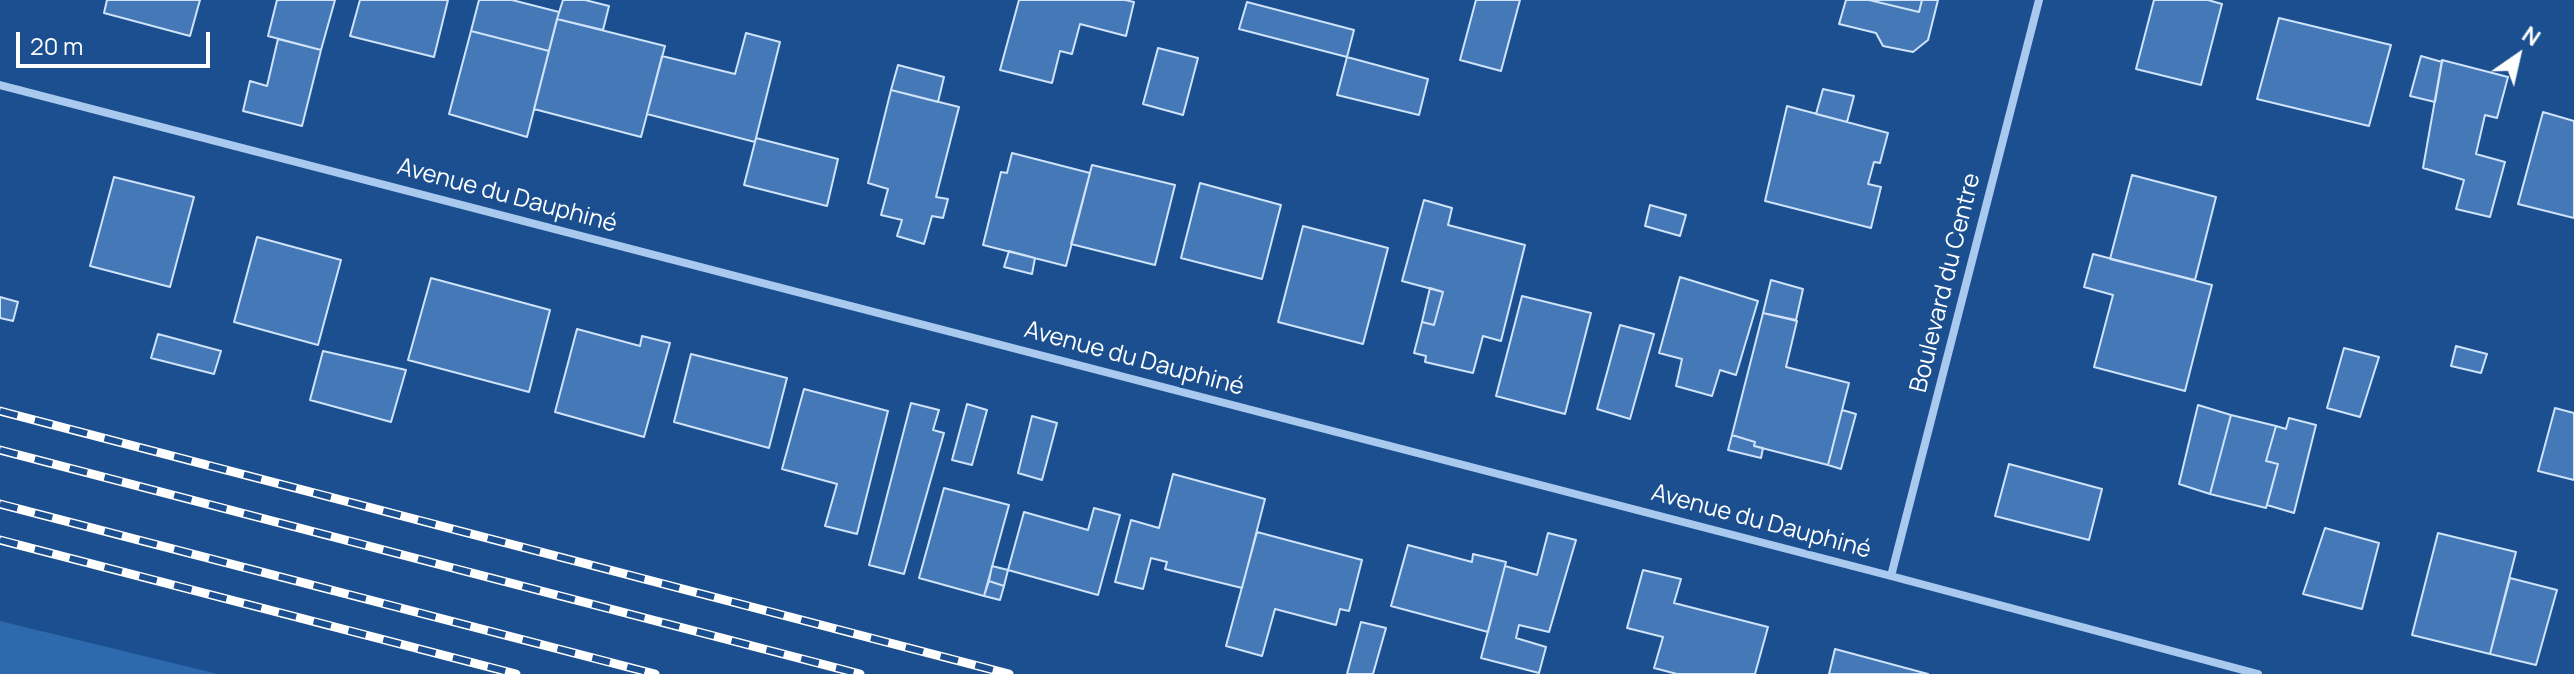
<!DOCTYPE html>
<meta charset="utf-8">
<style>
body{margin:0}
#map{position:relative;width:2574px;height:674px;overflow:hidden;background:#1b4f8f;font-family:Manrope,sans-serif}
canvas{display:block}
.north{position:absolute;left:2478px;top:16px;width:80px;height:80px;-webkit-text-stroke:6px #1b4f8f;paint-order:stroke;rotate:34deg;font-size:22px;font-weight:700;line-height:32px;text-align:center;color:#fff}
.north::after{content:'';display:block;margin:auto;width:28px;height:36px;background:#fff;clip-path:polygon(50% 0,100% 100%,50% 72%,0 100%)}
.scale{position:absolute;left:16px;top:32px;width:194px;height:36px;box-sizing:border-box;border:4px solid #fff;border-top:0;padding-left:10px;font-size:24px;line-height:28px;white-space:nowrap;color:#fff;-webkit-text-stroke:6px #1b4f8f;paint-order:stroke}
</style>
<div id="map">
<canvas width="2574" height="674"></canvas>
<div class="north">N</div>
<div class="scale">20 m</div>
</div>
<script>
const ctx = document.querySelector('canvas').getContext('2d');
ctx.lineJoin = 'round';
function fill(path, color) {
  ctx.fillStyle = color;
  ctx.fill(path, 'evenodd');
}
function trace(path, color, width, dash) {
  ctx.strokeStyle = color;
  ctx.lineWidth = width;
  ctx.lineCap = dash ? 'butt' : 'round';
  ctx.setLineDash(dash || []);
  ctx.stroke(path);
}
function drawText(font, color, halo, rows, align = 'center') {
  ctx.font = font + ' Manrope,sans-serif';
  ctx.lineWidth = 6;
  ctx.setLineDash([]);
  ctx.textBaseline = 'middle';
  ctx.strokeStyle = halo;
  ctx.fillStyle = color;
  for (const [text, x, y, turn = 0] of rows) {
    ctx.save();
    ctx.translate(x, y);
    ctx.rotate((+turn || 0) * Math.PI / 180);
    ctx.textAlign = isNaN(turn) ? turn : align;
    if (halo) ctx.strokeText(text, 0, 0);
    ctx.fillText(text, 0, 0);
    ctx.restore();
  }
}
const green = new Path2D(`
 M0 621 218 674H0Z`);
const building = new Path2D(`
 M107 0H200L190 36 104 13Z
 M277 0H335L321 50 268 36Z
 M360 0H448L434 57 350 36Z
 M479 0H512L559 12 549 51 471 31Z
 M563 0H585L609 6 603 30 557 19Z
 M1019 0H1125L1134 2 1126 36 1080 24 1072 54 1060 51 1052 83 1000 70Z
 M1476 0H1520L1501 71 1460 60Z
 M1846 0H1869L1919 12 1922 0H1938L1928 40 1913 52 1883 46 1876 33 1839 24Z
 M1869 0H1922L1919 12Z
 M2154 0H2208L2222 4 2201 85 2136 69Z
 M1247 2 1354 30 1347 57 1239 29Z
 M2279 18 2391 45 2369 126 2257 99Z
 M557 19 665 46 641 137 534 109Z
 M471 31 549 51 527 137 449 114Z
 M746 33 780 42 755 142 647 114 662 56 735 74Z
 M278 39 321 50 302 126 243 111 250 81 267 86Z
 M1158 48 1198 58 1183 115 1143 104Z
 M2421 56 2442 62 2435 102 2410 96Z
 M1347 57 1428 79 1419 115 1337 95Z
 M2442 60 2508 77 2497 118 2485 115 2476 154 2505 162 2490 217 2456 209 2464 180 2423 168Z
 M898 65 944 77 938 102 891 90Z
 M1823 89 1854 96 1847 122 1816 114Z
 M891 90 959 107 936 197 948 199 943 218 932 216 924 244 897 236 902 220 881 215 888 189 868 183Z
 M1787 106 1888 133 1880 163 1874 162 1868 184 1881 187 1871 228 1765 201Z
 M2543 112 2574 121V218L2518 204Z
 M756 138 838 159 827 206 744 185Z
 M1012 153 1090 173 1066 266 983 245 1001 172 1007 173Z
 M1092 165 1175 185 1155 265 1071 244Z
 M2132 175 2216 197 2195 280 2110 259Z
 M114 177 194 197 170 287 90 266Z
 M1200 183 1281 205 1262 279 1181 258Z
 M1424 200 1452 208 1448 225 1525 245 1501 341 1483 336 1473 373 1425 362 1426 356 1414 353 1422 322 1434 325 1443 292 1402 281Z
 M1650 205 1686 215 1680 236 1645 226Z
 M1303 226 1388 248 1363 344 1278 322Z
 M257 237 341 260 318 345 234 322Z
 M1009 251 1035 258 1032 274 1004 267Z
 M2093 254 2212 285 2185 391 2094 367 2113 295 2084 287Z
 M1680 277 1758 301 1736 375 1720 370 1712 396 1676 386 1682 359 1659 353Z
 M431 278 550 310 529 392 408 360Z
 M1771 280 1803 289 1796 320 1763 313Z
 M1430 288 1443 292 1434 325 1422 322Z
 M1522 296 1591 313 1565 414 1496 396Z
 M0 297 18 302 13 321 0 318Z
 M1763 313 1797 321 1786 367 1849 383 1828 465 1754 446 1755 442 1732 435Z
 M1620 325 1654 334 1630 419 1597 409Z
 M577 329 640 346 642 336 670 343 644 437 555 412Z
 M158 334 221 351 214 374 151 358Z
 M2456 346 2487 354 2481 373 2451 366Z
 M2344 348 2379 357 2360 417 2327 408Z
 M323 351 406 370 391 422 310 400Z
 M691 354 787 378 769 448 674 422Z
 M804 389 888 411 857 534 825 526 837 484 782 469Z
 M911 403 939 410 933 430 944 433 904 574 869 565Z
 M967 404 987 410 972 465 952 460Z
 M2198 405 2231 415 2210 494 2179 484Z
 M2555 408 2574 413V480L2538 471Z
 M1842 410 1856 414 1841 469 1828 465Z
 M2231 415 2276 426 2266 461 2278 464 2266 508 2210 494Z
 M1032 416 1057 423 1042 480 1018 473Z
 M2289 418 2316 425 2294 513 2267 505 2278 464 2266 461 2276 426 2286 429Z
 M1732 435 1755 442 1754 446 1763 448 1761 458 1728 450Z
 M2009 464 2102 489 2089 540 1995 516Z
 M1173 474 1265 499 1242 588 1165 569 1167 562 1151 558 1143 589 1115 582 1131 520 1159 528Z
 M944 488 1009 505 984 596 919 578Z
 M1094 508 1120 515 1098 595 1008 570 1024 512 1088 530Z
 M2325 528 2379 543 2362 609 2303 594Z
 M1257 532 1362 560 1349 611 1340 609 1336 625 1275 609 1262 656 1226 646Z
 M1548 533 1576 540 1549 632 1519 625 1516 638 1546 647 1539 673 1481 658 1505 566 1537 575Z
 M2438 533 2516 552 2490 654 2412 635Z
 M1408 545 1472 562 1473 554 1506 562 1488 632 1391 606Z
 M992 566 1008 570 1004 586 989 581Z
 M1643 570 1681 579 1674 603 1768 627 1755 674H1677L1654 668 1663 637 1627 628Z
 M2510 578 2557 590 2536 665 2490 654Z
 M989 581 1004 586 1000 600 984 596Z
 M1361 622 1386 628 1373 674H1347Z
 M1835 649 1928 674H1829Z`);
const street = new Path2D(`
 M0 85 1891 576 2258 674
 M1891 576 2039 0`);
const rail = new Path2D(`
 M0 411 1009 674
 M0 450 860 674
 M0 504 655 674
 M0 540 516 674`);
const streetNames = [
 ["Avenue du Dauphiné",507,196,15],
 ["Boulevard du Centre",1946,283,-76],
 ["Avenue du Dauphiné",1134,359,15],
 ["Avenue du Dauphiné",1761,522,15]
];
fill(green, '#2e69ad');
fill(building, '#4478b7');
trace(building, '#cfe3fa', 2);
trace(street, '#a9c9ee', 8);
trace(rail, '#fff', 9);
trace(rail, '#1b4f8f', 6, [18]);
drawText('24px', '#fff', '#1b4f8f', streetNames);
</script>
